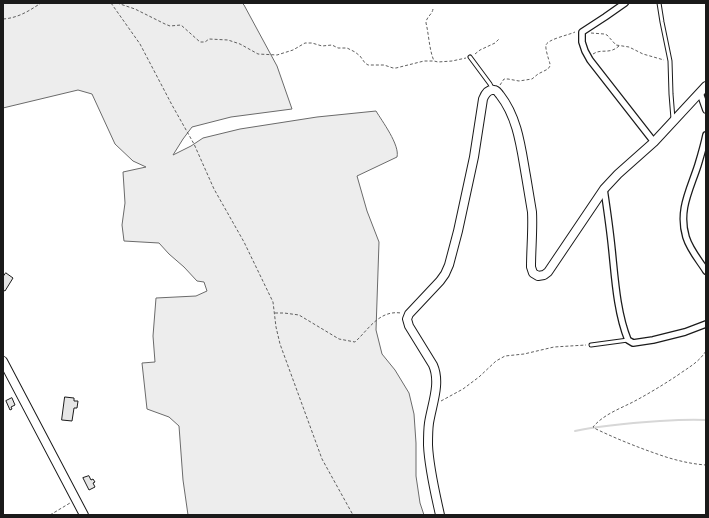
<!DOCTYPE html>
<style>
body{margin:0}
#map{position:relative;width:709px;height:518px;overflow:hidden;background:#fff;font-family:Roboto,sans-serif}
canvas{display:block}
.frame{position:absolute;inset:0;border:4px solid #1a1a1a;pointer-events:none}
</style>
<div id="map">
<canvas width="709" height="518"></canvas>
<div class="frame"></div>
</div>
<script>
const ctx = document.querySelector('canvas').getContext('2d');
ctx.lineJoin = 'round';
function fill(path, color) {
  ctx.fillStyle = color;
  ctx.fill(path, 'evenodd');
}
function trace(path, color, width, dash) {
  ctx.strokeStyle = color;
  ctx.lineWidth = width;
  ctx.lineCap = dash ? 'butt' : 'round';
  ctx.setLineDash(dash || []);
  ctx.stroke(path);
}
const green = new Path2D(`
 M3 3H242L244 5 277 66 292 109 231 117 192 127 183 139 173 155 191 146 203 138 240 129 317 117 376 111C382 121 400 145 397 157L357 176 367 211 379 242 376 330 382 354 395 370 409 393 414 414 416 443V476L420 503 424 515H188L183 480 179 426 169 417 147 409 142 363 155 362 153 336 156 298 196 296 207 291 204 282 197 281 184 267 169 254 159 243 124 241 122 225 125 203 123 172 146 167 133 161 115 144 92 94 78 90 3 108Z`);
const stream = new Path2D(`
 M575 431C603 425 631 423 660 421 675 420 691 419 706 420`);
const building = new Path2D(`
 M6 273 13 278 5 291 3 290V277Z
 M65 397 74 398V401H78L77 408H74L72 421 62 420Z
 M12 398 15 405 11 407 12 409 10 410 6 401Z
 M89 476 91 480 93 479 95 482 93 483 95 487 89 490 83 478Z`);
const path = new Path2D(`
 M111 3 140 44 172 105 194 144 214 189 244 242 273 302 276 327 280 344 322 459 353 515
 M117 3 135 9 165 24 170 26 181 25 200 42H205L209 39 228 40 240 44 258 54 277 55 293 50 305 43H312L322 46 332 45 338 48H347L355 52 360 56 365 63 368 65H384L393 68H396L424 61H434L438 62 452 61 466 58
 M433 9C432 15 426 17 426 23 429 35 429 49 434 61
 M3 19C18 18 29 11 41 3
 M591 33 604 34 607 35 616 45 629 47 643 54 664 60
 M475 54 480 50 495 43 499 39
 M593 54C602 48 609 55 619 46
 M500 85 504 79H508L519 81 532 79 538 74 548 69 550 66V64C549 60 545 49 546 45 548 39 569 35 575 32
 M275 313H284L299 315 339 339 355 342C369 329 379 310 401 313
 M706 351C698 363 689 367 678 375 663 385 648 394 633 402 619 409 603 415 593 427L596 429C619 440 642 449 666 457 679 461 692 464 706 465
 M441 401 463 389 479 377 496 361 505 356 524 354 554 347 586 345
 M50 515 70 503`);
const lane = new Path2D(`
 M659 3 662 22 670 61 671 94 673 119
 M470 57 490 84 493 90
 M591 345 628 340`);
const street = new Path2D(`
 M625 3 605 17 582 32V42L585 51 590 60 654 142
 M700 93 706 110
 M706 135C704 145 701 155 698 165 690 190 678 210 686 237 690 250 699 260 706 271
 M604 189C607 209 610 230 612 250 615 279 617 313 628 340L633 343 653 340 685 332 706 324`);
const secondary = new Path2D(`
 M3 361 84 515
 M440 515C435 492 429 468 428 445 428 438 428 430 429 423 432 404 441 383 433 365L409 326 407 319 409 314 440 281 445 274 449 265 458 231 474 157 483 99C485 94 488 89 494 90 497 90 498 93 500 95 518 118 521 148 526 176 528 188 530 200 532 212 533 229 531 249 531 267L533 273 538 276 544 275 548 272 604 189 618 174 654 142 706 86`);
fill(green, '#ededed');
trace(green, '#6a6a6a', 1);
trace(stream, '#d7d7d7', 2);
fill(building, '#e6e6e6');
trace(building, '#1a1a1a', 1);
trace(lane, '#1a1a1a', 5);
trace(street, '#1a1a1a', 8);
trace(secondary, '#1a1a1a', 10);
trace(path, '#5f5f5f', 1, [3, 2]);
trace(lane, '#fff', 3);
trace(street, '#fff', 5.5);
trace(secondary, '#fff', 8);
</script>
